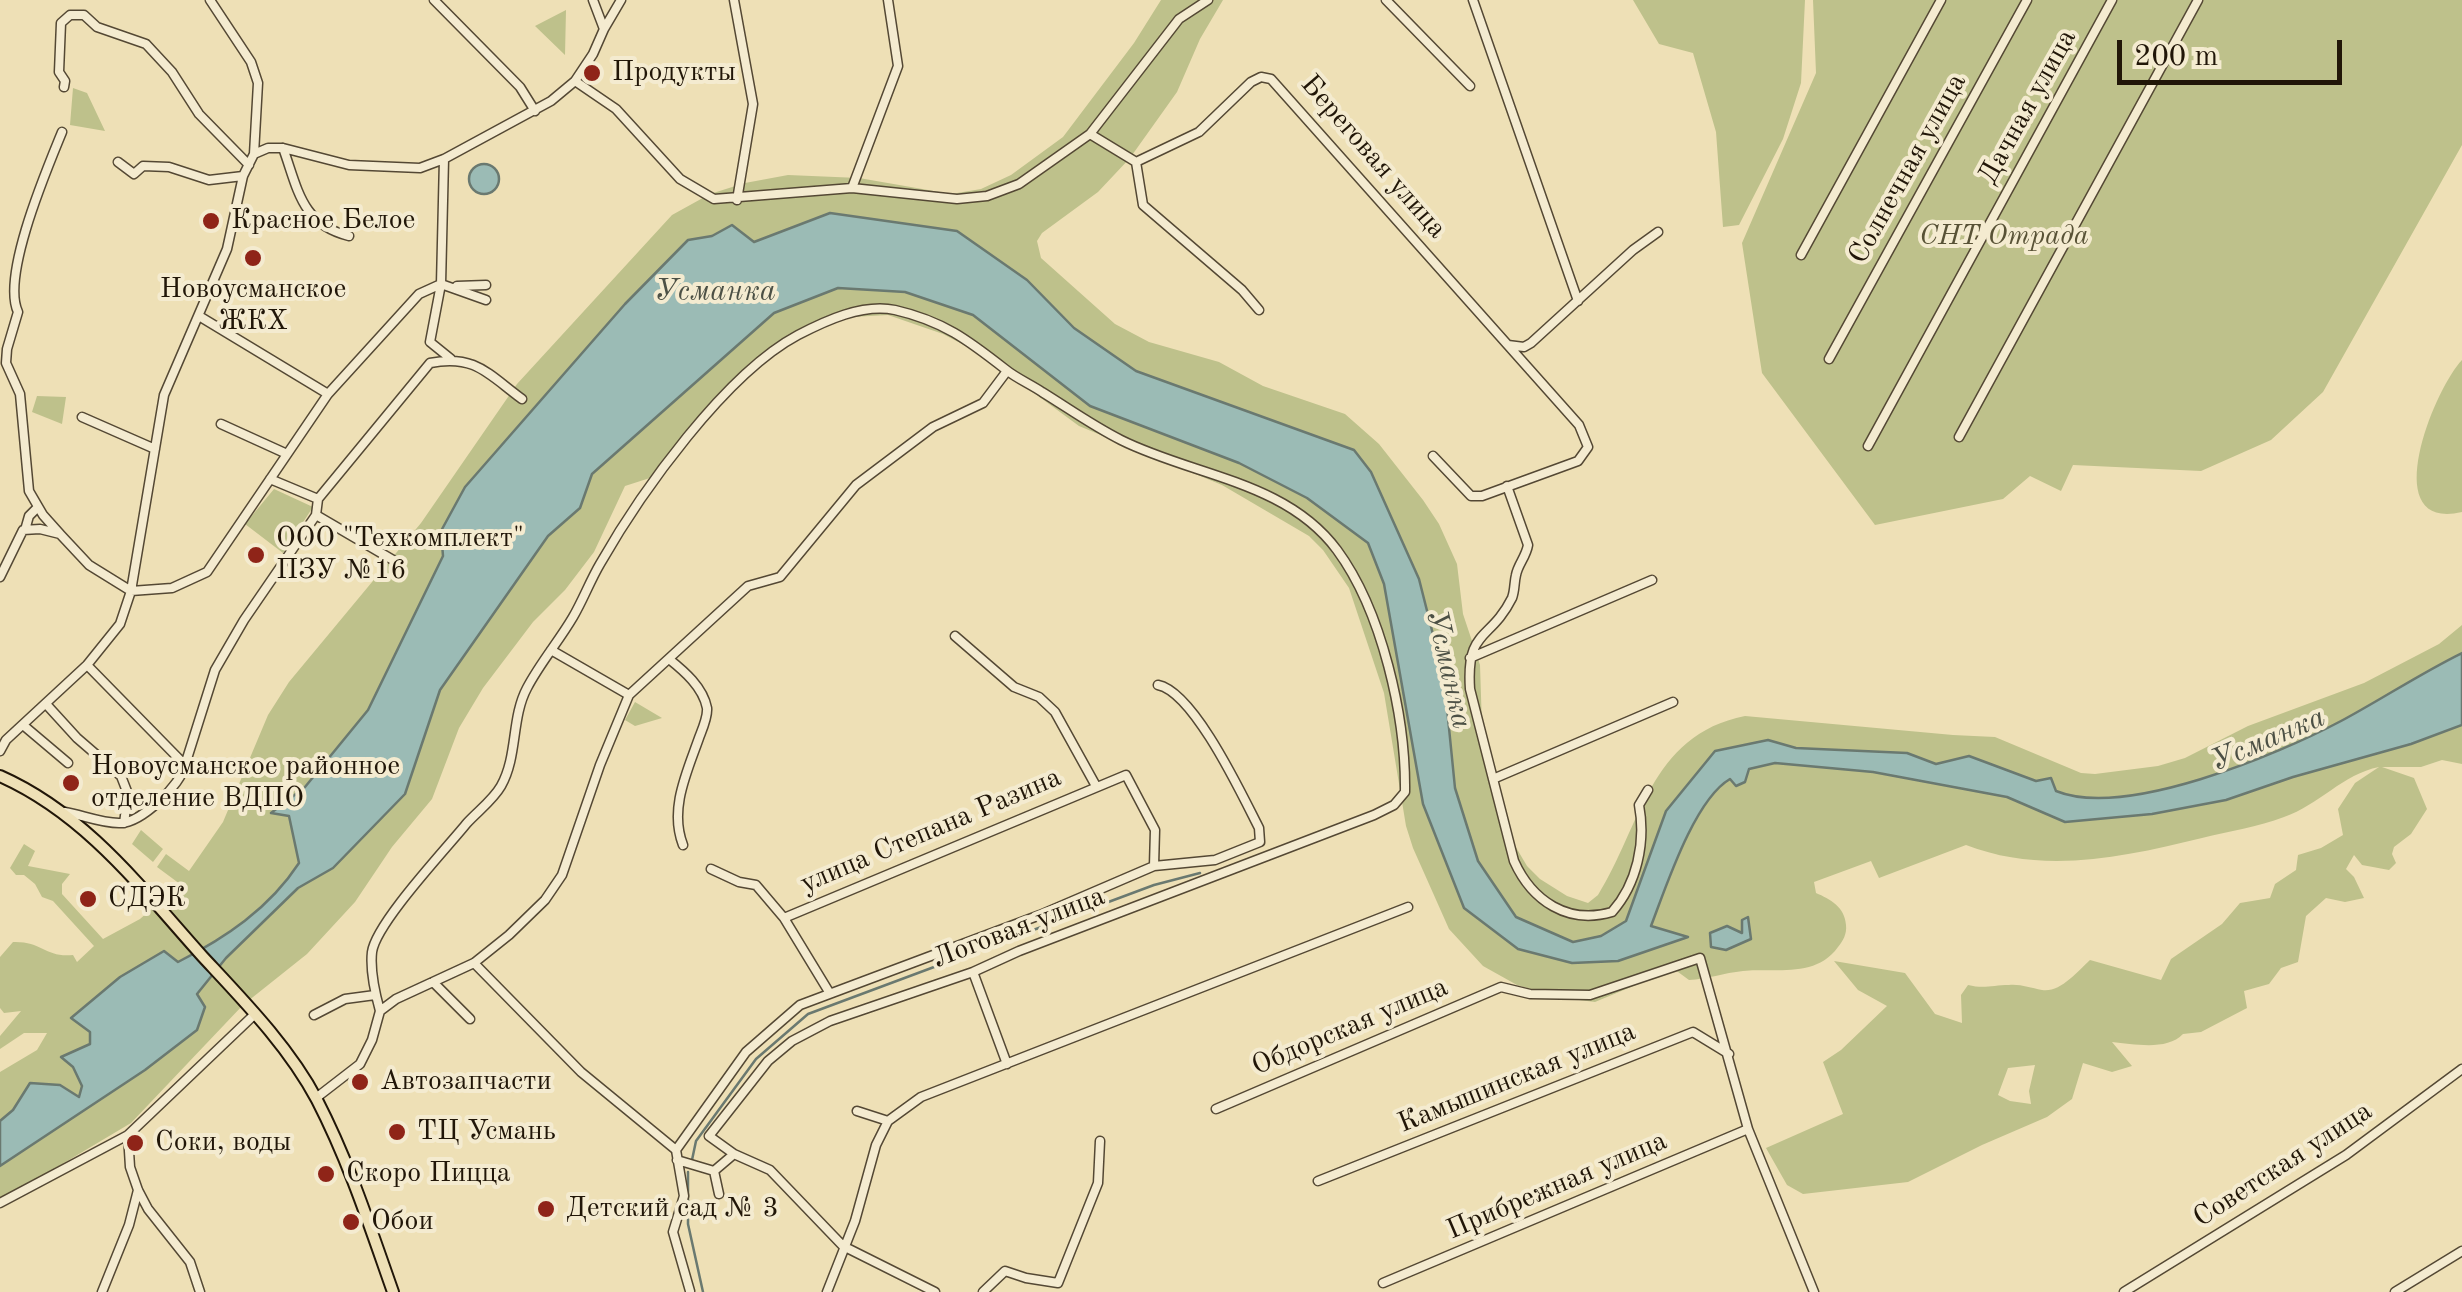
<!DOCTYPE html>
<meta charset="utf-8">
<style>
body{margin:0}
#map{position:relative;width:2462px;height:1292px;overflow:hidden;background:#eee0b6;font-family:"Old Standard TT",serif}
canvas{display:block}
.scale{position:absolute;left:2117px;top:40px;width:225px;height:45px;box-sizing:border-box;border:5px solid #211608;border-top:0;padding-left:12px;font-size:30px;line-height:35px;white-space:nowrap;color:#211608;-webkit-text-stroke:8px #f4ebd0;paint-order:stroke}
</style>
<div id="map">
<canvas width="2462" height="1292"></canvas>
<div class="scale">200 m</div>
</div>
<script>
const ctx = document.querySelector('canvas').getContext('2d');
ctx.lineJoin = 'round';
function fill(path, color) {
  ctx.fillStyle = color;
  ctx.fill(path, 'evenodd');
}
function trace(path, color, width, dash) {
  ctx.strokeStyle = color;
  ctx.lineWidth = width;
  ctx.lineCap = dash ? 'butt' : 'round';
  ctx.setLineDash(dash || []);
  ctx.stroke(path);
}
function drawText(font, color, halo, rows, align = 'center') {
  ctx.font = font + ' "Old Standard TT",serif';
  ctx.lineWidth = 8;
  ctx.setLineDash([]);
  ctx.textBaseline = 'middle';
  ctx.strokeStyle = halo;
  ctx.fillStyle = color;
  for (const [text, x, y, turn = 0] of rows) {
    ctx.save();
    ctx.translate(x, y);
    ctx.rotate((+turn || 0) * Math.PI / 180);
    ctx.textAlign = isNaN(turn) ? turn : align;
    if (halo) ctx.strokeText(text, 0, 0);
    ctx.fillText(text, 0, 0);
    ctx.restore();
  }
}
const green = new Path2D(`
 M1161 0H1223L1200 39 1177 92 1130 158 1098 192 1042 233 1037 241 1041 258 1115 324 1149 342 1219 362 1263 386 1345 414 1379 444 1423 500 1439 524 1457 564 1463 614 1480 665 1482 727 1514 844 1527 866 1540 879 1567 896 1588 903 1598 895C1641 827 1649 735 1745 716L1953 735 1995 737 2081 773 2095 774 2158 766 2185 758 2248 726 2364 683 2439 644 2462 625V764L2442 760 2421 767H2382L2414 778 2427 809 2411 834 2394 847 2392 854 2396 863 2389 870 2362 865 2354 855 2346 869 2354 877 2364 898 2345 902 2326 898 2306 916 2298 962 2281 968 2269 984 2244 991 2247 1008 2201 1032 2183 1034C2167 1051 2134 1044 2112 1042L2132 1066 2112 1072 2083 1063 2072 1099 2047 1117 1982 1145 1908 1182 1803 1194 1787 1185 1766 1148 1843 1114 1823 1062 1841 1050 1887 1006 1858 990 1834 961 1905 973 1935 1014 1962 1023 1961 995 1968 985C1984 989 1993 985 2009 985 2021 984 2030 988 2042 990 2060 993 2077 972 2090 960L2161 980 2171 959 2222 924 2240 903 2270 898 2275 884 2296 870 2298 855 2321 848 2343 835 2338 809 2355 783 2379 767C2343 774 2319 805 2284 817 2258 827 2229 831 2202 838 2124 857 2044 875 1966 845L1879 878 1871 861 1814 882 1816 893C1830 899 1845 907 1846 925 1847 934 1843 941 1838 947 1816 978 1776 968 1743 971 1724 973 1707 979 1689 980L1674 969 1595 1002 1563 998 1517 985 1483 966 1449 929 1413 848 1406 826 1384 693 1349 588 1323 550 1309 536 1222 485 1079 426 981 354 943 334 888 315 834 318 754 363 705 410 656 476 625 486 594 552 565 590 533 622 483 688 459 728 432 799 392 847 355 902 307 954 243 1005 131 1123 0 1201V1072L37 1050 47 1033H24L0 1049V1036L21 1011 4 1013 0 1008V957L13 942C42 941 46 958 73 955L77 962 94 946 53 901 42 897 35 884 24 875H16L10 868 24 844 35 851 28 866 70 874 62 884V894L103 939 140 919 180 884 157 867 166 854 189 871 223 822 268 715 289 682 421 523 517 384 672 215 710 194 745 183 788 175 859 178 951 194 981 189 1011 175 1063 137 1134 43ZM2035 1065 2029 1091 2031 1104 2010 1101 1998 1095 2008 1068Z
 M1633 0H1805L1801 83 1783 139 1739 225 1723 227 1716 132 1693 53 1659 44Z
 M1813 0H2462V145L2323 392 2271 440 2201 471 2073 465 2061 491 2030 476 2003 499 1875 525 1762 373 1742 243 1816 73Z
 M566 10 565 55 535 26Z
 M73 88 87 93 105 131 70 125Z
 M2462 360V512C2376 532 2434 389 2462 360Z
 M37 396 66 397 62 424 32 412Z
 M274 489 313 507 283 553 245 524Z
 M635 702 662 718 635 726 625 720Z
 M141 830 163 849 153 862 132 844Z`);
const water = new Path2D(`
 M469 179a15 15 0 1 1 30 0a15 15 0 1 1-30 0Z
 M830 213 957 231 1027 280 1074 328 1136 371 1354 450 1371 472 1419 579 1444 678 1455 788 1478 861 1516 917 1573 942 1601 936 1626 921 1666 811 1715 751 1768 740 1796 748 1907 753 1936 764 1969 756 2036 781 2051 778 2056 791C2125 819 2277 755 2341 721 2382 699 2421 673 2462 653V725L2411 744 2293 777 2226 800 2152 814 2065 822 2007 797 1873 772 1775 763 1749 769 1745 782 1736 786 1730 779C1694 800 1666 887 1651 926L1688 937 1618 961 1572 963 1518 949 1464 908 1423 804 1384 584 1368 543 1307 498 1239 463 1090 406 973 315 905 292 838 288 774 313 592 474 580 508 548 536 440 690 405 794 333 868 298 888 226 958 197 994 205 1007 197 1030 145 1070 0 1166V1121L13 1110 30 1083 60 1085 79 1097 82 1086 73 1067 61 1057 90 1044V1032L71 1018 120 977 164 951 178 962C225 938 269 909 299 863L289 816 271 813 305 787 368 710 443 556 441 531 465 487 625 304 688 240 712 236 732 225 754 242Z
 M1748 917 1751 939 1726 950 1711 947 1710 933 1727 926 1742 933V920Z`);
const stream = new Path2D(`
 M692 1160 696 1141 756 1059 808 1014 1154 885 1200 873
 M688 1172V1224L703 1292`);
const minor = new Path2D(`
 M210 0 251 62 258 83 254 154
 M434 0 520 87 535 111
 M734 0 753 104 737 200
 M1386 0 1470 86
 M1473 0 1578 301
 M604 29 621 0
 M575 81 616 109 680 179 714 199 852 188 957 199 987 196 1019 184 1090 134 1179 19 1208 0
 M64 87 65 81 59 72 61 23 70 15H84L97 27 146 44 172 72 199 114 249 165
 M1090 134 1136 162 1143 205 1242 290 1259 310
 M283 148C298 189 301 224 349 236
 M444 159 441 284 430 342 451 359
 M118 162 134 174 143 166 169 167 209 180 243 176
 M1136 162 1199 132 1251 82 1261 77 1271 79 1579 425 1588 447 1578 461 1482 496H1471L1433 456
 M852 188 898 66 888 0
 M1801 255 1941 0
 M457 286 486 285
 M199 316 328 394
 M1508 345 1524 347 1531 343 1633 250 1658 232
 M1829 359 2027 0
 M82 417 155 449
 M221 424 287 454
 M1959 437 2198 0
 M1868 446 2112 0
 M1507 486 1528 545C1526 557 1518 564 1516 575 1514 583 1515 590 1512 598 1490 642 1466 628 1470 689L1514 861C1532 901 1568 925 1612 912 1637 884 1646 842 1639 805L1648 790
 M318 499 430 363C475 354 488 374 522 399
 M316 515 393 560
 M25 530 29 516 38 507
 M60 534 43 515 29 491 20 394 6 363 7 349 18 312C1 276 47 169 62 132
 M0 577 23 530 40 529 60 534 89 565 131 591 172 588 207 572 328 394 419 294 441 284 486 300
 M955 636 1014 687 1039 697 1055 712 1096 786
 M551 650 629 695
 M1470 658 1652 580
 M669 659C684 671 703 687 707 708 708 717 702 730 699 738 687 772 669 809 683 845
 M46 704 77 738 121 776 128 794 124 823
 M23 725 68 763
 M0 751 6 740 87 665 120 624 131 591 164 395 227 249 243 176 254 154 268 148H283L349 165 420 168 444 159 551 101 575 81 593 54 604 29 593 0
 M185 765 215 670 244 620 316 515 318 499 270 479
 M1493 779 1673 702
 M65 812C82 815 104 824 121 823 142 822 181 785 185 765L87 665
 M711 869 739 882 756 885 784 918 829 992
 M784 918 1126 775 1155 830 1154 866
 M474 963 581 1072 676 1150
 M973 972 1007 1064
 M433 982 470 1019
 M380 1011C375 993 370 970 372 952 376 923 446 849 467 823 478 811 493 800 501 786 518 756 511 718 527 688 540 663 559 641 573 617 583 600 590 581 600 564 641 492 725 374 798 335 825 321 863 303 895 310 943 321 968 340 1005 369 1016 378 1030 384 1042 392 1068 408 1093 426 1121 440 1193 476 1286 481 1337 550 1382 611 1406 717 1405 792L1394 805 1374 815 1019 951 973 972 830 1021 792 1041 768 1061 709 1136 734 1154
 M314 1015 345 999 375 995
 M316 1098 360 1064 372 1040 380 1011 396 999 474 963 509 935 545 900 562 875 600 765 629 695 748 586 780 577 856 485 933 427 983 403 1007 371
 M1216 1109 1501 987 1530 994 1590 995 1700 958 1748 1129 1814 1292
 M857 1111 888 1121
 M128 1135 130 1167 138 1190 148 1209 190 1262 200 1292
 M677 1160 714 1171 734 1154 770 1170 843 1246 935 1292
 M714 1171 719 1194
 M1318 1181 1693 1032 1729 1054
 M0 1203 128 1135 255 1014
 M1383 1283 1748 1129
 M690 1291 673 1232 684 1196 676 1150 746 1052 800 1005 1040 915 1154 866 1215 860 1260 842 1259 828C1242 795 1194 692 1158 685
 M102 1292 129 1225 138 1190
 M827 1292 855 1221 876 1145 888 1121 921 1097 1408 907
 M983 1292 1005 1271 1026 1278 1058 1283 1098 1183 1100 1141
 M2124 1292 2346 1155 2462 1069
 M2395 1292 2462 1251`);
const major = new Path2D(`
 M0 776C86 814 142 889 203 957 244 1001 289 1047 317 1100 349 1162 370 1227 393 1292`);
const markers = [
 [592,73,10,"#8f2418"],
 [211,221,10,"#8f2418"],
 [253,258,10,"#8f2418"],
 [256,555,10,"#8f2418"],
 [71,783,10,"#8f2418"],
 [88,899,10,"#8f2418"],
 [360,1082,10,"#8f2418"],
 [397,1132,10,"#8f2418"],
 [135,1143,10,"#8f2418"],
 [326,1174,10,"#8f2418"],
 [546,1209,10,"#8f2418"],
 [351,1222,10,"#8f2418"]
];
const poiNames = [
 ["Продукты",612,73],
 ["Красное Белое",231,221],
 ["Новоусманское",253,290,"center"],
 ["ЖКХ",253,322,"center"],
 ["ООО \"Техкомплект\"",276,539],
 ["ПЗУ №16",276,571],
 ["Новоусманское районное",91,767],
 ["отделение ВДПО",91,799],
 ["СДЭК",108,899],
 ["Автозапчасти",380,1082],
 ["ТЦ Усмань",417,1132],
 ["Соки, воды",155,1143],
 ["Скоро Пицца",346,1174],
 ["Детский сад № 3",566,1209],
 ["Обои",371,1222]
];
const streetNames = [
 ["Дачная улица",2028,107,-61],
 ["Береговая улица",1373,157,49],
 ["Солнечная улица",1908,169,-61],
 ["улица Степана Разина",931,831,-23],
 ["Логовая улица",1019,928,-21],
 ["Обдорская улица",1350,1027,-23],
 ["Камышинская улица",1517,1078,-22],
 ["Советская улица",2283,1165,-33],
 ["Прибрежная улица",1557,1186,-23]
];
const parkNames = [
 ["СНТ Отрада",2004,237]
];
const waterNames = [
 ["Усманка",715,292],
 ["Усманка",1448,669,77],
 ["Усманка",2268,740,-23]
];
fill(green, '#bec18b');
fill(water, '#9bbbb5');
trace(water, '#6a7970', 2.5);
trace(stream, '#6a7970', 2.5);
trace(minor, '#544834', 11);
trace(major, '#211608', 14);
trace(minor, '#f4ebd0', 8);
trace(major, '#eee0b6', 10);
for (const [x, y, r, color] of markers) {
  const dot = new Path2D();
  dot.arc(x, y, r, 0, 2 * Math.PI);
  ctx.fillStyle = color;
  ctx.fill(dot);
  trace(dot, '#f4ebd0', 4);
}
drawText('28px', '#211608', '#f4ebd0', poiNames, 'left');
drawText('28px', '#211608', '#f4ebd0', streetNames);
drawText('italic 28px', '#585236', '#f4ebd0', parkNames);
drawText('italic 30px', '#4c5045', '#f4ebd0', waterNames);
</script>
